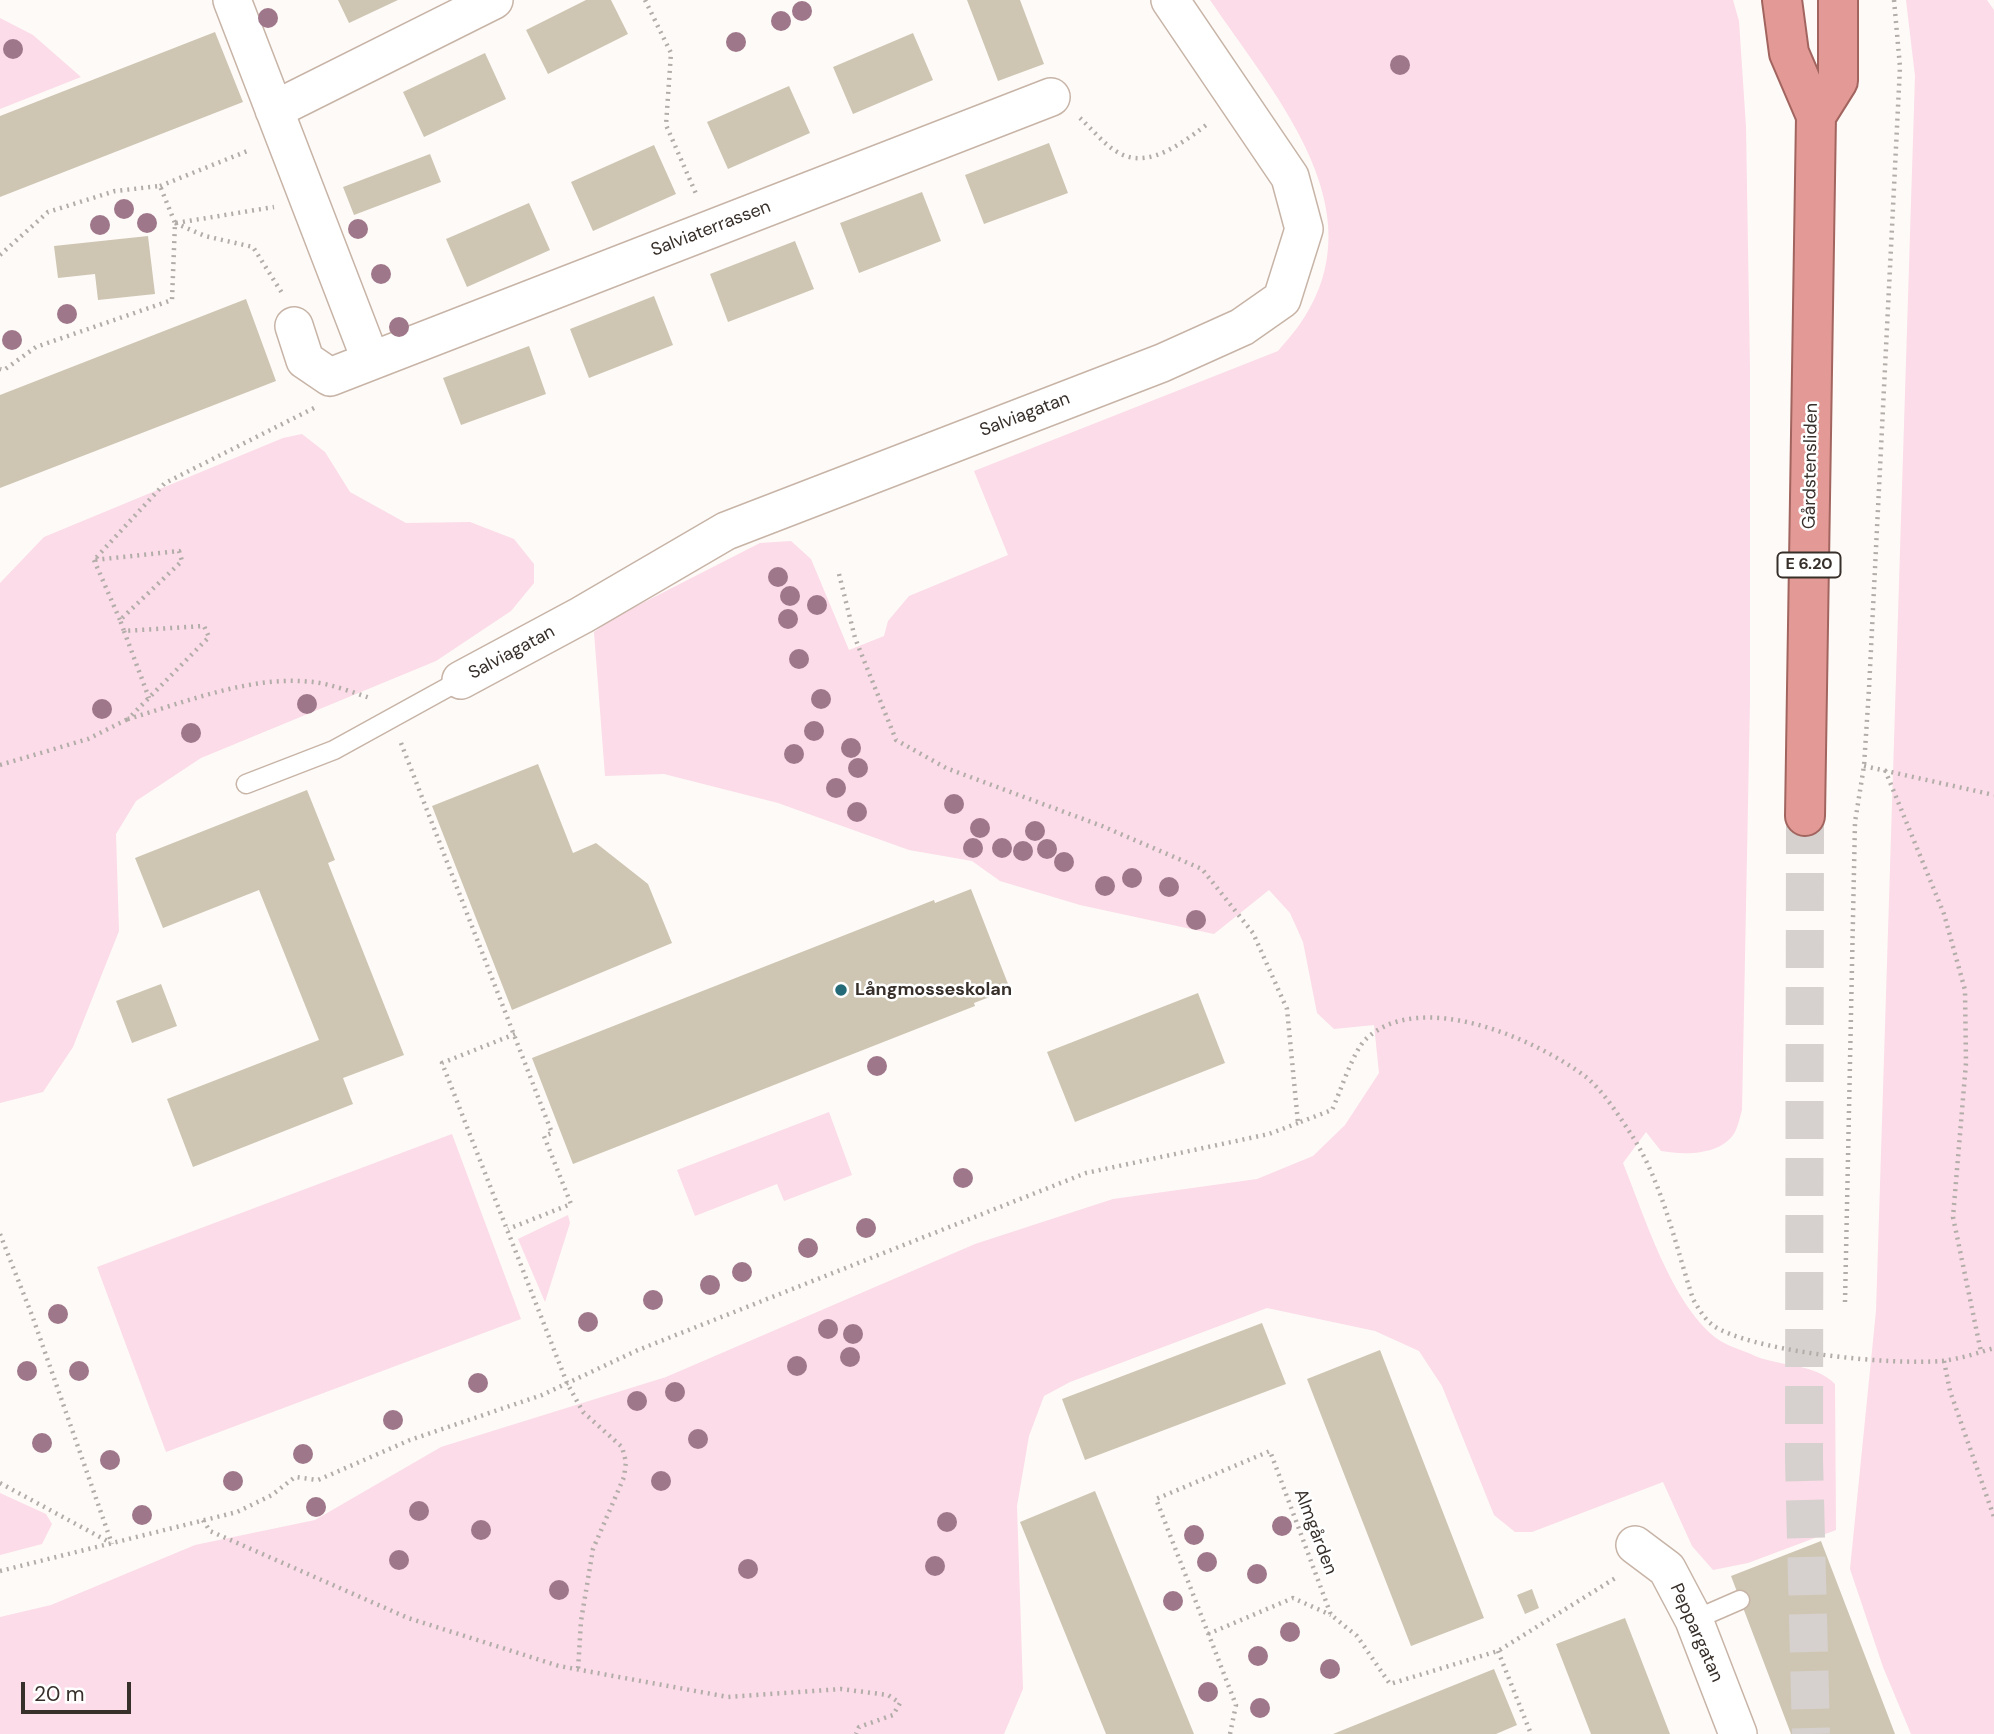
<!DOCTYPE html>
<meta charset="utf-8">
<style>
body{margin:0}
#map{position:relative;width:1994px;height:1734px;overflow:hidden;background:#fefaf7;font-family:"DM Sans",sans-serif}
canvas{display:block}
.scale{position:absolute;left:21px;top:1682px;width:110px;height:32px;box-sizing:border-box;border:4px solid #372f2a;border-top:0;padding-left:9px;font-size:21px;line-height:24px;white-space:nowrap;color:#372f2a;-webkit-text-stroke:5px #fff;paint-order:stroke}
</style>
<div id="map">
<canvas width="1994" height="1734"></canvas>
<div class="scale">20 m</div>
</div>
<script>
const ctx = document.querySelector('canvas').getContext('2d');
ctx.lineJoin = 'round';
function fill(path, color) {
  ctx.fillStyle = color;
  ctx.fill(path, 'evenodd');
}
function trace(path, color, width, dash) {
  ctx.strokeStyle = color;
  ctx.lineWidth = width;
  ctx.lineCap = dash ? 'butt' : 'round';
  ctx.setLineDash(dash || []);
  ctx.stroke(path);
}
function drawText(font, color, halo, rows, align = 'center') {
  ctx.font = font + ' "DM Sans",sans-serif';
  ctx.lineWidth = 5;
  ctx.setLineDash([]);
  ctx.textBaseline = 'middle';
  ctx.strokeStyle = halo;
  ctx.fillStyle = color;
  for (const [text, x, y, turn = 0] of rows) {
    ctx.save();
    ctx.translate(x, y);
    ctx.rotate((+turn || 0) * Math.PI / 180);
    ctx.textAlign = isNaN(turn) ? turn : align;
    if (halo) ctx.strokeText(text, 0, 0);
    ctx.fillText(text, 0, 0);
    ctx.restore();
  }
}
const green = new Path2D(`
 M1210 0H1733L1739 21 1746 127 1750 369V701L1742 1110C1740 1117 1738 1126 1735 1132 1721 1156 1684 1155 1661 1151L1646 1132 1623 1163C1644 1215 1671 1303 1716 1338 1726 1346 1743 1350 1755 1356 1782 1367 1814 1363 1835 1384L1836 1530 1748 1563 1713 1570 1692 1546 1663 1482 1532 1532H1515L1494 1515 1442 1386 1419 1351 1375 1331 1267 1308 1070 1382 1044 1396 1029 1436 1017 1506 1023 1689 1004 1734H0V1617L51 1605 195 1545 315 1520 441 1447 666 1377 975 1244 1113 1199 1257 1179 1313 1156 1345 1125 1379 1073 1374 1025 1334 1029 1317 1013 1303 942 1290 913 1269 890 1214 934 1080 905 1000 881 972 861 909 850 778 803 664 774 605 776 594 632 613 618 760 543 791 541 811 559 849 650 884 636 888 621 909 596 1008 555 974 471 1278 351C1395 229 1283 107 1210 0Z
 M1906 0H1987L1994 10V1734H1911L1883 1667 1850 1569 1876 1311 1915 76Z
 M0 18 33 35 81 77 0 109Z
 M302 434 325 452 350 492 406 523 470 522 514 539 534 564V583L511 611 436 661 201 758 136 801 116 834 119 931 73 1047 43 1092 0 1103V583L44 537 283 438Z
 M829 1112 852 1175 784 1201 777 1184 695 1216 677 1170Z
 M452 1134 521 1319 166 1452 97 1267Z
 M568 1215 570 1223 545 1302 518 1239Z
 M0 1493 46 1514 52 1524 42 1544 0 1555Z`);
const building = new Path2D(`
 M338 0H398L349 23Z
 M586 0H611L628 34 548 74 526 30Z
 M967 0H1020L1044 64 998 81Z
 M215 32 243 102 0 197V116Z
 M913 33 933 80 853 114 833 67Z
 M485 53 506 99 424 137 403 92Z
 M789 86 810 133 728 169 707 122Z
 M1049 143 1068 193 984 224 965 175Z
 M654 145 676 194 593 231 571 182Z
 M430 154 441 182 354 215 343 187Z
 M922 192 941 241 859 273 840 223Z
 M529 203 550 250 467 287 446 239Z
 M148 236 155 294 98 300 95 274 58 278 54 246Z
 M795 241 814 289 728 322 710 274Z
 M654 296 673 345 589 378 570 329Z
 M246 299 276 381 0 488V395Z
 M529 346 546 394 461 425 443 378Z
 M538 764 573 853 596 843 648 884 672 943 512 1010 432 806Z
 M307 790 335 860 328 863 404 1055 343 1078 353 1104 193 1167 167 1099 319 1040 259 890 163 928 135 858Z
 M971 889 1010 989 974 1003 975 1006 573 1164 532 1058 934 900 935 903Z
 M161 984 177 1026 132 1043 116 1001Z
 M1198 993 1225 1063 1075 1122 1047 1052Z
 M1262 1323 1286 1384 1085 1460 1062 1399Z
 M1380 1350 1484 1618 1411 1646 1307 1379Z
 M1095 1491 1194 1734H1106L1020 1522Z
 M1821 1541 1895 1734H1791L1731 1576Z
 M1532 1589 1539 1608 1525 1614 1517 1595Z
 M1625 1618 1670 1734H1591L1556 1644Z
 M1494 1669 1517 1725 1496 1734H1333Z`);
const trunkTunnel = new Path2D(`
 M1805 816 1804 1460 1811 1734`);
const path = new Path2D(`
 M645 0 671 53 666 125 697 196
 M1080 118C1092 129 1106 147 1121 154 1151 169 1186 140 1209 123
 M160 186 250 150
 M175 223 205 236 253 247 282 293
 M176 223 274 207
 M0 255 48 212 115 191 160 186 175 223 172 300 36 347 4 370 0 369
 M314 408 165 483 94 560 179 551 182 561 120 620 124 631 204 626 209 637 128 719C186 702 251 675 313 682 331 684 352 692 370 698
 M94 560 120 620
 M839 574 855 638 896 740 946 768 1102 826 1202 869 1253 933 1287 1009 1298 1123 1332 1110C1340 1093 1353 1051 1366 1039 1420 988 1536 1039 1586 1077 1603 1091 1617 1113 1629 1131 1662 1180 1675 1244 1693 1299 1700 1311 1707 1324 1721 1330 1768 1353 1889 1365 1942 1361 1959 1359 1978 1353 1994 1348
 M124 631 149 698
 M401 743 552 1133 544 1136 571 1204 508 1229
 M0 765 88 739 128 719
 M1864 766 1994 795
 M1885 770 1944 914 1965 990 1966 1063 1953 1217 1981 1352
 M515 1034 442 1063 567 1383 583 1412 622 1447 626 1462 624 1477 593 1549 581 1621 578 1670
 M0 1234 33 1318 112 1544
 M1845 1302 1855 822 1864 766 1869 689 1900 67 1894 0
 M1944 1361 1950 1391 1994 1517
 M0 1483 111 1543
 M203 1520 210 1531 408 1618 559 1666 728 1697 841 1689 888 1695 900 1703 893 1715 859 1727 856 1734
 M0 1571 237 1512 272 1495 295 1477 318 1480 410 1440 542 1395 638 1350 1086 1173 1269 1134 1298 1123
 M1208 1634 1293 1598 1331 1615
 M1498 1651 1531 1734
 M1230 1734 1236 1705 1156 1499 1270 1451 1331 1615 1357 1636 1390 1684 1498 1651 1617 1577`);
const service = new Path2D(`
 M246 784 334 750 461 680
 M1694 1620 1740 1600`);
const minor = new Path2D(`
 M232 0 371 361
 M274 110 494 0
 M294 326 305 360 330 377 1051 97
 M461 680 582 615 726 531 1162 363 1242 327 1282 299 1304 229 1290 177 1170 0
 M1635 1545 1667 1569 1694 1620 1738 1734`);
const trunk = new Path2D(`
 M1782 0 1789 53 1816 116 1805 816
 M1816 116 1838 81V0`);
const trees = [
 [802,11],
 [268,18],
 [781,21],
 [736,42],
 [13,49],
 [1400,65],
 [124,209],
 [147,223],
 [100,225],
 [358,229],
 [381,274],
 [67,314],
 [399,327],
 [12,340],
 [778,577],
 [790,596],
 [817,605],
 [788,619],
 [799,659],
 [821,699],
 [307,704],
 [102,709],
 [814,731],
 [191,733],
 [851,748],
 [794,754],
 [858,768],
 [836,788],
 [954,804],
 [857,812],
 [980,828],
 [1035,831],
 [973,848],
 [1002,848],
 [1047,849],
 [1023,851],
 [1064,862],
 [1132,878],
 [1105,886],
 [1169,887],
 [1196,920],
 [877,1066],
 [963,1178],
 [866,1228],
 [808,1248],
 [742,1272],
 [710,1285],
 [653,1300],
 [58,1314],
 [588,1322],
 [828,1329],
 [853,1334],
 [850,1357],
 [797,1366],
 [27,1371],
 [79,1371],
 [478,1383],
 [675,1392],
 [637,1401],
 [393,1420],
 [698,1439],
 [42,1443],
 [303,1454],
 [110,1460],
 [233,1481],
 [661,1481],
 [316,1507],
 [419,1511],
 [142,1515],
 [947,1522],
 [1282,1526],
 [481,1530],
 [1194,1535],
 [399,1560],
 [1207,1562],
 [935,1566],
 [748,1569],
 [1257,1574],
 [559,1590],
 [1173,1601],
 [1290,1632],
 [1258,1656],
 [1330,1669],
 [1208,1692],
 [1260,1708]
];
const markers = [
 [841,990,7,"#236978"]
];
const shields = [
 [1809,565,63]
];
const shieldNames = [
 ["E 6.20",1809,565]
];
const streetNames = [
 ["Salviaterrassen",711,229,-21],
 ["Salviagatan",1025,415,-21],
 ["Gårdstensliden",1811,466,-89],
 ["Salviagatan",512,653,-28],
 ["Almgården",1315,1532,69],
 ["Peppargatan",1696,1633,66]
];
const poiNames = [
 ["Långmosseskolan",855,990]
];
fill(green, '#fbdce8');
fill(building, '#cec6b3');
trace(trunkTunnel, '#d6d1ce', 38, [38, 19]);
trace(service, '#c7b4a7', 21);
trace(minor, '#c7b4a7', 40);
trace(trunk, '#a2645f', 42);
trace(path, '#b3ada9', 4.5, [2, 5]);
trace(service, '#fff', 18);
trace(minor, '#fff', 37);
trace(trunk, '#e39a96', 38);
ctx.fillStyle = '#9f778a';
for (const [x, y] of trees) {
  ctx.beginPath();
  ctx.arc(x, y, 10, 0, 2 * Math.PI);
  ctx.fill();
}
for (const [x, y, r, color] of markers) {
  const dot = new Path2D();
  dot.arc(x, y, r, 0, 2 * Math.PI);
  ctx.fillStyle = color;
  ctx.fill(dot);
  trace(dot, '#fff', 2.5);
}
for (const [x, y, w] of shields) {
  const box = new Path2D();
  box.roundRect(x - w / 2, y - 12.5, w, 25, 5);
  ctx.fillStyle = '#fff';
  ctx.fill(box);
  trace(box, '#372f2a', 2);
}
drawText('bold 16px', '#372f2a', null, shieldNames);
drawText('18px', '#372f2a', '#fff', streetNames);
drawText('bold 18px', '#372f2a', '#fff', poiNames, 'left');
</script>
